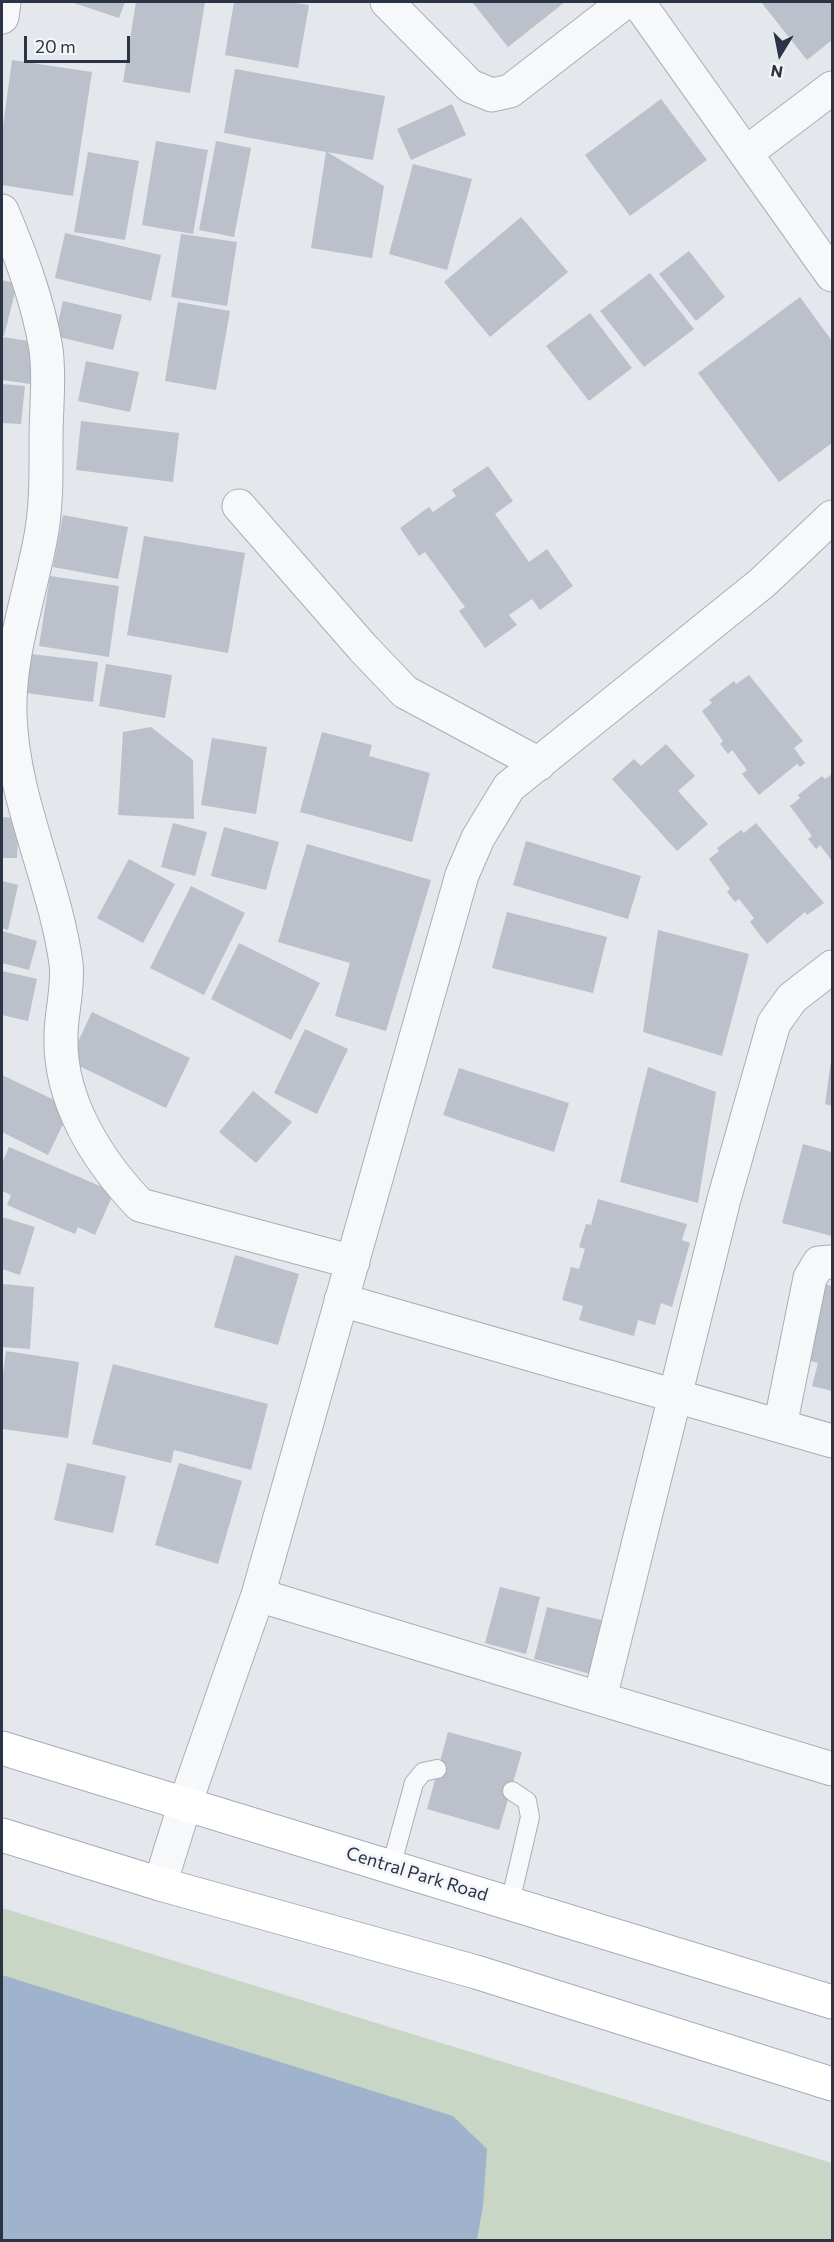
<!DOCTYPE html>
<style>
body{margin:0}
#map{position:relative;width:834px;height:2242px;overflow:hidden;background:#e4e7ec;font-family:Commissioner,sans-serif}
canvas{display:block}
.frame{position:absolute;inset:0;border:3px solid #2b3445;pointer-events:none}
.north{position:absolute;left:750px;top:24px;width:60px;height:60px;-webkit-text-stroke:4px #f4f6f9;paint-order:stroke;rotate:190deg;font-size:16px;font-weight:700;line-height:24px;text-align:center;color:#2b3445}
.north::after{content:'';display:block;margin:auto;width:21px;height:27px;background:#2b3445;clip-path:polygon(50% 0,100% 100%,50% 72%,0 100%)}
.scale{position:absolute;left:24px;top:36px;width:106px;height:27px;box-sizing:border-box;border:3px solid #2b3445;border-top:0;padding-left:8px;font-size:18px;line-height:21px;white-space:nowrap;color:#2b3445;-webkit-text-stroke:4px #f4f6f9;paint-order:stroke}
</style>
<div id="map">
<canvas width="834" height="2242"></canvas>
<div class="frame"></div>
<div class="north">N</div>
<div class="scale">20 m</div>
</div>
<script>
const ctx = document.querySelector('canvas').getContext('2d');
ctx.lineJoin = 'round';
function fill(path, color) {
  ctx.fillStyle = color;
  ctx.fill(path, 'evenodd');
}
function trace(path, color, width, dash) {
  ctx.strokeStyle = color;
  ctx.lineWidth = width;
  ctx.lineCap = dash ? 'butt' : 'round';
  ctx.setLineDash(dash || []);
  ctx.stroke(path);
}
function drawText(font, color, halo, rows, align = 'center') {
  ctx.font = font + ' Commissioner,sans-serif';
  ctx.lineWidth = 6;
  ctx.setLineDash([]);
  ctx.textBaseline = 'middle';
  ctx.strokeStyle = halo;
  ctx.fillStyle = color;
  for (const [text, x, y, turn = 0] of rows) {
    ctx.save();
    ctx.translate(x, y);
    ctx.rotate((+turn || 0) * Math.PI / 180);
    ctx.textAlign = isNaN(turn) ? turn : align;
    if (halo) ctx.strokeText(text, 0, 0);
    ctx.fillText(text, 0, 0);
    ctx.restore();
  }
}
const green = new Path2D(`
 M2 1908 832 2163V2240H2Z`);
const water = new Path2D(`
 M2 1975 453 2116 487 2149 483 2206 477 2240H2Z`);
const building = new Path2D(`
 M71 2H125L119 18Z
 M136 2H205L190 93 123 82Z
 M234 2H289L309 5 298 68 225 55Z
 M472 2H565L508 47Z
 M761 2H832V40L807 60Z
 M12 60 92 72 73 196 2 185V133Z
 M235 69 385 96 373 160 327 152 384 186 372 258 311 248 326 152 224 133Z
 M661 99 707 160 630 216 585 155Z
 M452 104 466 135 411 160 397 129Z
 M156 141 208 150 193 234 142 225Z
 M216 141 251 148 234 237 199 230Z
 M88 152 139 161 125 240 74 232Z
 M413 164 472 179 447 270 389 254Z
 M521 217 568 272 490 337 444 282Z
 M65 233 161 255 151 301 55 278Z
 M181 234 237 242 227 306 171 297Z
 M689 251 725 297 696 321 659 274Z
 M650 273 694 329 644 367 600 311Z
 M2 280 17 284 4 336 2 335Z
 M800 297 832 341V443L779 482 698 373Z
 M63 301 122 315 113 350 55 336Z
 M178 302 230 311 216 390 165 381Z
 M590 313 632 368 589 401 546 346Z
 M2 337 36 342 30 384 2 380Z
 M86 361 139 372 130 412 78 401Z
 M2 384 25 386 21 424 2 423Z
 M81 421 179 433 173 482 76 470Z
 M488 466 513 501 495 514 529 562 547 549 573 586 540 610 532 599 509 615 517 625 485 648 459 611 465 607 425 552 419 556 400 528 429 507 433 512 456 496 452 490Z
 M63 515 128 527 118 579 53 567Z
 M144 536 245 553 228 653 127 635Z
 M50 576 119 586 109 657 39 646Z
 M31 654 98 662 93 702 26 693Z
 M106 664 172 675 165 718 99 706Z
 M749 675 803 741 794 748 805 763 800 767 797 764 759 795 742 774 747 770 732 750 728 754 720 744 723 741 702 711 712 703 709 700 734 681 736 684Z
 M151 727 193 760 194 819 118 815 123 732Z
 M322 732 372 745 369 756 430 773 412 842 300 812Z
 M212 738 267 747 256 814 201 805Z
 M666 744 695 776 678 791 708 824 677 851 612 779 634 759 641 766Z
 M832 774V861L820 845 816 849 808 839 812 836 790 806 800 798 798 795 822 776 825 779Z
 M2 817 19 818 17 858H2Z
 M173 823 207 832 195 876 161 867Z
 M756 823 824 903 807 915 805 912 767 944 750 922 754 918 739 899 735 902 727 892 730 889 709 859 719 851 717 848 741 830 744 833Z
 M224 827 279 842 266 890 211 876Z
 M526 841 641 876 628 919 513 885Z
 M307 844 431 880 386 1031 335 1016 350 963 278 942Z
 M129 859 175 884 143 943 97 918Z
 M2 881 18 885 8 930 2 928Z
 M191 886 245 913 204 995 150 968Z
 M507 912 607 937 593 993 492 968Z
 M658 930 749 954 722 1056 643 1032Z
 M2 931 37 941 29 970 2 963Z
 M239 943 320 983 291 1040 211 999Z
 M2 971 37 979 28 1021 2 1015Z
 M92 1012 190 1058 166 1108 69 1061Z
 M305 1029 348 1049 317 1114 274 1093Z
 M831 1061H832V1106L825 1104Z
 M648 1067 716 1092 698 1203 620 1182Z
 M459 1068 569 1103 554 1152 443 1115Z
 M2 1075 71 1108 48 1155 2 1132Z
 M253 1091 292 1122 256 1163 219 1132Z
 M803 1144 832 1152V1236L782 1223Z
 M9 1147 114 1192 95 1235 78 1227 75 1234 7 1205 11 1195 2 1191V1163Z
 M598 1199 687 1224 682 1240 690 1243 672 1307 661 1303 655 1325 638 1320 634 1336 579 1320 583 1306 562 1300 571 1267 579 1269 585 1249 579 1247 586 1224 591 1225Z
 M2 1217 35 1227 20 1275 2 1269Z
 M235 1255 299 1274 278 1345 214 1327Z
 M821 1283 832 1286V1391L812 1386 818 1363 804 1359Z
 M2 1284 34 1287 30 1349 2 1347Z
 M6 1351 79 1362 68 1438 2 1429V1382Z
 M113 1364 268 1404 251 1470 174 1450 171 1463 92 1444Z
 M67 1463 126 1476 113 1533 54 1520Z
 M179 1463 242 1481 218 1564 155 1545Z
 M500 1587 540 1597 526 1654 485 1643Z
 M547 1607 605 1621 591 1674 534 1659Z
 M448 1732 522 1752 499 1830 427 1809Z`);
const service = new Path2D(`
 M391 1867 414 1783 423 1772 437 1769
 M510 1903 530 1817 527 1801 512 1791`);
const minor = new Path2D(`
 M387 2 470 86 492 95 510 91 625 2
 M638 2 832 275
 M2 17 4 2
 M746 153 832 88
 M2 211C21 256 38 301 46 349 50 378 46 409 46 438 46 472 47 507 40 541 29 598 8 657 10 715 13 801 54 879 66 963 69 987 61 1012 61 1036 59 1100 97 1160 140 1205L353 1262
 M239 506 363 648 405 692 539 764
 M341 1300 832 1441
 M780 1426 810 1278 819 1263 832 1262
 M258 1595 832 1769
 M600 1698 724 1199 774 1023 792 998 832 967
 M160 1884 185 1804 258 1595 462 875 478 838 509 787 762 583 832 517`);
const primary = new Path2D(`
 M2 1748 832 2002
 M2 1835 160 1884 476 1972 832 2084`);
const streetNames = [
 ["Central Park Road",417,1874,17]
];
fill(green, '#c9d6c5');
fill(water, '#9fb4cc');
fill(building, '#bbc0ca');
trace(service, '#a9aeb7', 20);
trace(minor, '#a9aeb7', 35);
trace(primary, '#a3abb8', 35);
trace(service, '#f7f8fa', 18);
trace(minor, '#f7f8fa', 33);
trace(primary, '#fff', 33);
drawText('18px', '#2b3445', '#f4f6f9', streetNames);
</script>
